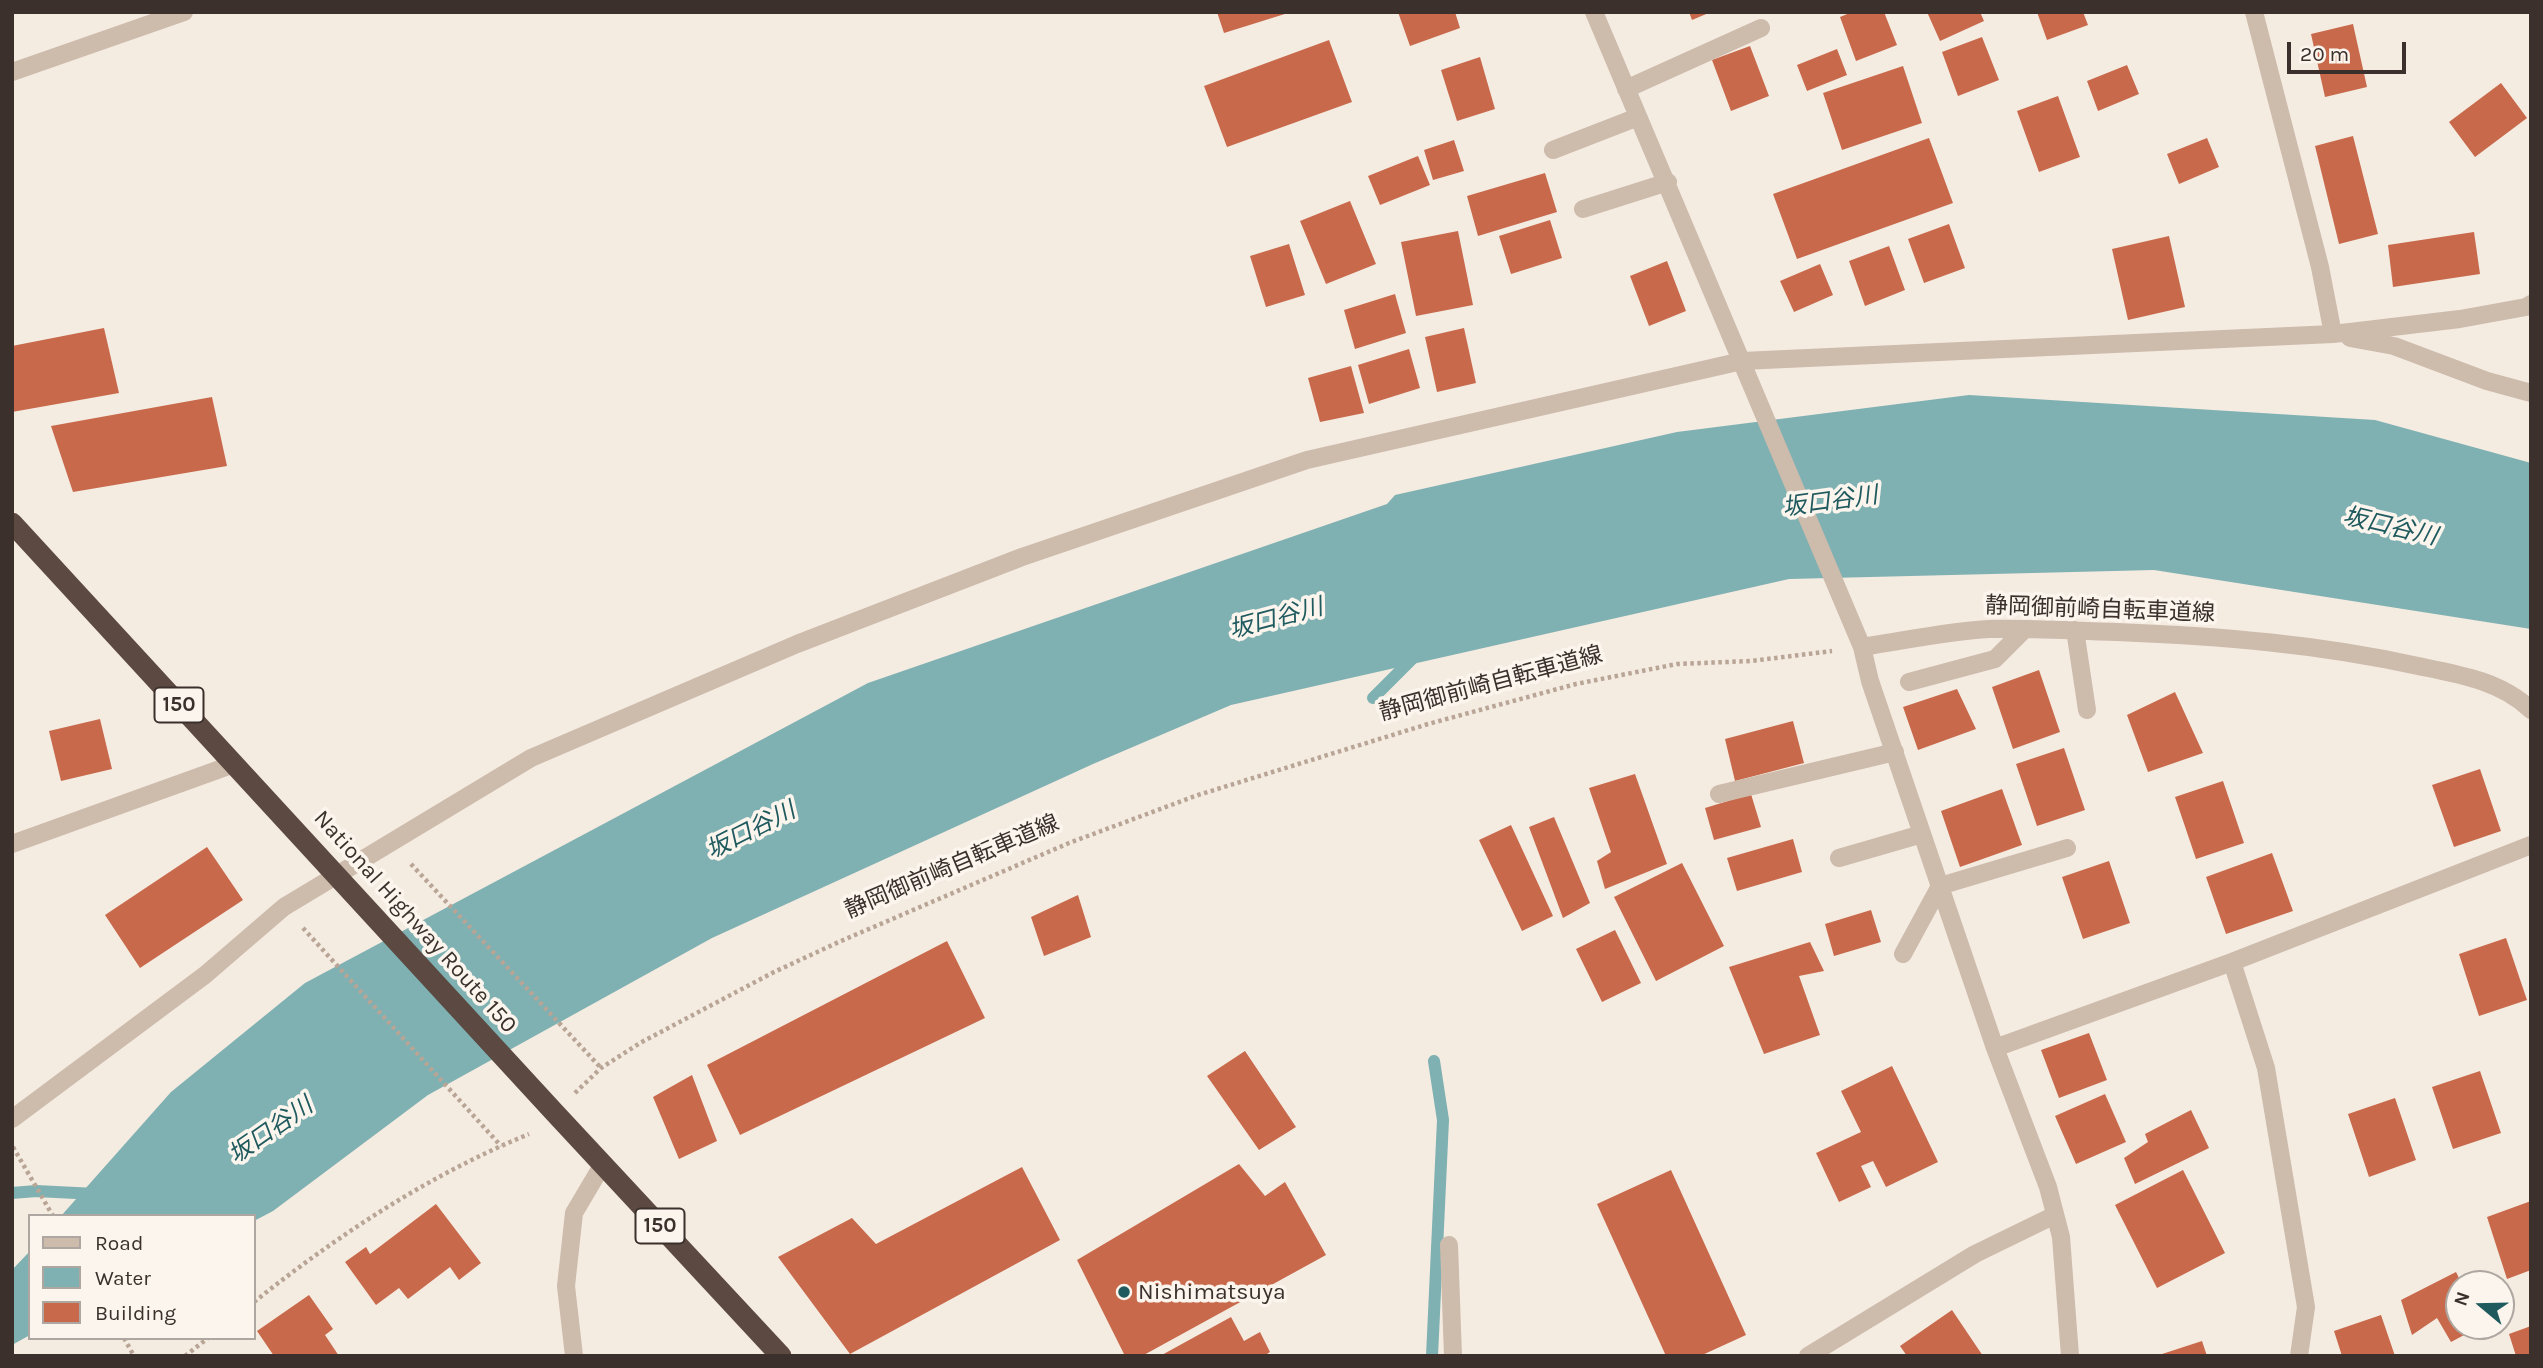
<!DOCTYPE html>
<meta charset="utf-8">
<style>
body{margin:0}
#map{position:relative;width:2543px;height:1368px;overflow:hidden;background:#f4ebe1;font-family:Karla,sans-serif}
canvas{display:block}
.frame{position:absolute;inset:0;border:14px solid #3b302b;pointer-events:none}
.legend{position:absolute;left:28px;top:1214px;width:228px;height:126px;box-sizing:border-box;background:#fbf5ee;border:2px solid #aea6a0;margin:0;padding:9px 12px;list-style:none;font-size:21px;color:#3b302b}
.legend li{display:flex;align-items:center;gap:14px;height:35px}
.legend b{width:35px;border:2px solid #aea6a0}
.north{position:absolute;left:2445px;top:1270px;width:70px;height:70px;box-sizing:border-box;background:#fbf5ee;border:2px solid #aea6a0;border-radius:50%;rotate:289deg;font-size:19px;font-weight:700;line-height:28px;text-align:center;color:#3b302b}
.north::after{content:'';display:block;margin:auto;width:24px;height:32px;background:#1f5a5e;clip-path:polygon(50% 0,100% 100%,50% 72%,0 100%)}
.scale{position:absolute;left:2287px;top:42px;width:119px;height:32px;box-sizing:border-box;border:4px solid #3b302b;border-top:0;padding-left:9px;font-size:21px;line-height:24px;white-space:nowrap;color:#3b302b;-webkit-text-stroke:5px #fbf5ee;paint-order:stroke}
</style>
<div id="map">
<canvas width="2543" height="1368"></canvas>
<div class="frame"></div>
<ul class="legend">
<li><b style="height:9px;background:#cdbbac"></b>Road</li>
<li><b style="height:19px;background:#7fb0b2"></b>Water</li>
<li><b style="height:19px;background:#c8694b"></b>Building</li>
</ul>
<div class="north">N</div>
<div class="scale">20 m</div>
</div>
<script>
const ctx = document.querySelector('canvas').getContext('2d');
ctx.lineJoin = 'round';
function fill(path, color) {
  ctx.fillStyle = color;
  ctx.fill(path, 'evenodd');
}
function trace(path, color, width, dash) {
  ctx.strokeStyle = color;
  ctx.lineWidth = width;
  ctx.lineCap = dash ? 'butt' : 'round';
  ctx.setLineDash(dash || []);
  ctx.stroke(path);
}
function drawText(font, color, halo, rows, align = 'center') {
  ctx.font = font + ' Karla,"Noto Sans JP",sans-serif';
  ctx.lineWidth = 7;
  ctx.setLineDash([]);
  ctx.textBaseline = 'middle';
  ctx.strokeStyle = halo;
  ctx.fillStyle = color;
  for (const [text, x, y, turn = 0] of rows) {
    ctx.save();
    ctx.translate(x, y);
    ctx.rotate((+turn || 0) * Math.PI / 180);
    ctx.textAlign = isNaN(turn) ? turn : align;
    if (halo) ctx.strokeText(text, 0, 0);
    ctx.fillText(text, 0, 0);
    ctx.restore();
  }
}
const water = new Path2D(`
 M1969 395 2375 420 2531 463V629L2154 570 1789 579 1231 705 1093 764 712 938 428 1095 273 1211 254 1221V1216H61L171 1092 305 983 868 683 1387 504 1395 495 1677 432Z
 M30 1251V1335L12 1345V1270Z`);
const stream = new Path2D(`
 M1373 698 1417 654
 M12 1193 36 1191 96 1194
 M1432 1356 1443 1120 1434 1061`);
const building = new Path2D(`
 M1217 12H1288V13L1224 33Z
 M1398 12H1455L1460 28 1410 46Z
 M1689 12H1711L1692 20Z
 M1852 12H1884L1897 45 1856 61 1840 17Z
 M1927 12H1980L1984 21 1940 41Z
 M2037 12H2083L2088 25 2047 40Z
 M2353 24 2367 87 2325 97 2311 34Z
 M1982 37 1999 80 1958 96 1942 52Z
 M1329 40 1352 102 1227 147 1204 86Z
 M1750 46 1769 96 1731 111 1712 60Z
 M1837 49 1847 75 1807 91 1797 65Z
 M1480 57 1495 109 1457 121 1441 70Z
 M2127 65 2139 94 2098 111 2087 81Z
 M1903 66 1922 123 1842 150 1823 93Z
 M2501 83 2527 118 2475 157 2449 122Z
 M2058 96 2080 157 2039 172 2017 111Z
 M2353 136 2378 234 2339 244 2315 146Z
 M1929 138 1953 203 1797 259 1773 194Z
 M2207 138 2219 167 2179 184 2167 154Z
 M1454 140 1464 171 1433 180 1424 150Z
 M1418 156 1430 185 1380 205 1368 176Z
 M1545 173 1557 212 1478 236 1467 196Z
 M1350 201 1376 264 1326 284 1300 221Z
 M1550 220 1562 258 1511 274 1499 236Z
 M1949 224 1965 268 1924 283 1908 239Z
 M1458 231 1473 305 1416 316 1401 242Z
 M2474 232 2480 274 2393 287 2388 245Z
 M2169 236 2185 307 2128 320 2112 249Z
 M1289 244 1305 295 1266 307 1250 256Z
 M1889 246 1905 290 1865 306 1849 261Z
 M1667 261 1686 311 1649 326 1630 276Z
 M1820 264 1833 295 1794 312 1780 281Z
 M1395 294 1406 333 1355 349 1344 310Z
 M104 328 119 393 12 412V346Z
 M1464 328 1476 383 1437 392 1425 337Z
 M1409 349 1420 388 1369 404 1358 365Z
 M1351 366 1364 413 1320 422 1308 378Z
 M212 397 227 466 73 492 51 426Z
 M2039 670 2060 732 2013 749 1992 687Z
 M1957 689 1976 729 1918 750 1903 707Z
 M2175 692 2203 753 2148 772 2127 715Z
 M100 719 112 769 61 781 49 731Z
 M1793 721 1804 763 1735 781 1725 739Z
 M2064 748 2085 810 2037 826 2016 764Z
 M2480 769 2501 831 2454 847 2432 785Z
 M1635 774 1667 864 1605 889 1597 861 1611 852 1589 788Z
 M2223 781 2244 843 2196 859 2175 797Z
 M2002 789 2022 845 1960 867 1941 811Z
 M1751 794 1761 827 1714 840 1705 808Z
 M1554 817 1590 903 1563 918 1529 827Z
 M1511 825 1553 916 1522 931 1479 840Z
 M1793 839 1802 872 1737 891 1727 858Z
 M207 847 243 900 140 968 105 915Z
 M2272 853 2293 911 2226 934 2206 877Z
 M2109 861 2130 923 2083 939 2062 877Z
 M1682 863 1724 946 1656 981 1614 897Z
 M1078 895 1091 937 1044 956 1031 917Z
 M1871 910 1881 942 1834 956 1825 924Z
 M1615 930 1641 983 1602 1002 1576 949Z
 M2506 938 2527 1000 2479 1016 2459 954Z
 M947 941 985 1018 740 1135 707 1065Z
 M1810 942 1824 971 1799 976 1820 1035 1764 1054 1729 967Z
 M2089 1033 2107 1080 2059 1098 2041 1050Z
 M1245 1051 1296 1127 1259 1150 1207 1076Z
 M1892 1066 1938 1162 1886 1187 1873 1161 1861 1166 1871 1187 1839 1202 1816 1153 1861 1132 1841 1091Z
 M2480 1071 2501 1133 2453 1149 2432 1087Z
 M692 1075 717 1141 679 1159 653 1097Z
 M2105 1094 2126 1142 2076 1164 2055 1116Z
 M2395 1098 2416 1160 2369 1177 2348 1114Z
 M2191 1110 2209 1148 2135 1184 2124 1158 2148 1142 2145 1134Z
 M1239 1164 1265 1196 1285 1182 1326 1255 1142 1356H1125L1077 1260Z
 M1022 1167 1060 1240 850 1354 778 1257 852 1218 876 1244Z
 M1671 1170 1746 1335 1700 1356H1666L1597 1204Z
 M2183 1170 2225 1253 2157 1288 2115 1205Z
 M2531 1201V1270L2507 1279 2487 1217Z
 M436 1204 481 1263 459 1280 450 1267 408 1299 399 1288 376 1305 345 1262 366 1247 370 1254Z
 M2456 1272 2462 1284H2459V1326H2481L2451 1342 2437 1318 2412 1335 2401 1300Z
 M309 1295 333 1329 325 1335 339 1356H274L257 1331Z
 M1952 1310 1983 1356H1907L1900 1346Z
 M2381 1315 2395 1356H2342L2334 1331Z
 M1231 1317 1244 1341 1260 1332 1270 1352 1264 1356H1160Z
 M2531 1326V1356H2516L2509 1334Z
 M2202 1341 2207 1356H2159V1355Z`);
const path = new Path2D(`
 M411 864 601 1068
 M303 928 501 1146
 M575 1093 601 1068 640 1043 774 972 841 941 1069 843 1198 795 1428 724 1576 684 1677 664 1751 661 1832 651
 M13 1147 53 1216
 M254 1302C338 1235 429 1175 529 1134
 M124 1338 134 1356
 M185 1356 208 1338`);
const minor = new Path2D(`
 M1594 12 1862 647 1870 681 1995 1048 2048 1187 2061 1237 2070 1356
 M2254 12 2320 267 2333 334
 M12 72 184 12
 M1626 89 1761 28
 M1553 150 1638 117
 M1583 209 1668 182
 M2350 338 2394 346 2487 381 2531 393
 M2075 630 2087 710
 M1862 647C1904 641 1947 631 1989 629 2032 628 2074 631 2117 632 2218 636 2319 644 2418 666 2458 674 2501 681 2531 710
 M1909 682 1995 659 2025 629
 M1719 794 1895 752
 M12 844 234 764
 M1839 858 1922 834
 M1903 954 1940 886 2067 848
 M2232 962 2266 1068 2306 1307 2299 1356
 M1995 1048 2232 962 2531 845
 M12 1119 205 975 284 907 531 758 797 644 1022 557 1307 460 1742 361 2333 334 2460 319 2526 307 2531 304
 M1449 1245 1453 1356
 M574 1356 566 1286 574 1213 603 1164
 M1808 1356 1975 1254 2055 1215`);
const highway = new Path2D(`
 M12 523 554 1112 781 1356`);
const markers = [
 [1124,1292,7,"#1f5a5e"]
];
const shields = [
 [179,705,49],
 [660,1226,49]
];
const shieldNames = [
 ["150",179,705],
 ["150",660,1226]
];
const streetNames = [
 ["静岡御前崎自転車道線",2100,610,2],
 ["静岡御前崎自転車道線",1491,684,-15],
 ["静岡御前崎自転車道線",952,867,-23],
 ["National Highway Route 150",415,922,48]
];
const poiNames = [
 ["Nishimatsuya",1138,1292]
];
const waterNames = [
 ["坂口谷川",1830,502,-8],
 ["坂口谷川",2390,527,13],
 ["坂口谷川",1276,619,-15],
 ["坂口谷川",751,831,-27],
 ["坂口谷川",271,1131,-35]
];
fill(water, '#7fb0b2');
trace(stream, '#7fb0b2', 12);
fill(building, '#c8694b');
trace(path, '#b9a596', 4.5, [3.5, 3.5]);
trace(minor, '#cdbbac', 18);
trace(highway, '#5c4a42', 21);
for (const [x, y, r, color] of markers) {
  const dot = new Path2D();
  dot.arc(x, y, r, 0, 2 * Math.PI);
  ctx.fillStyle = color;
  ctx.fill(dot);
  trace(dot, '#fbf5ee', 2.5);
}
for (const [x, y, w] of shields) {
  const box = new Path2D();
  box.roundRect(x - w / 2, y - 17.5, w, 35, 5);
  ctx.fillStyle = '#fbf5ee';
  ctx.fill(box);
  trace(box, '#3b302b', 2);
}
drawText('bold 21px', '#3b302b', null, shieldNames);
drawText('23px', '#3b302b', '#fbf5ee', streetNames);
drawText('23px', '#3b302b', '#fbf5ee', poiNames, 'left');
drawText('italic 24px', '#1f5a5e', '#fbf5ee', waterNames);
</script>
